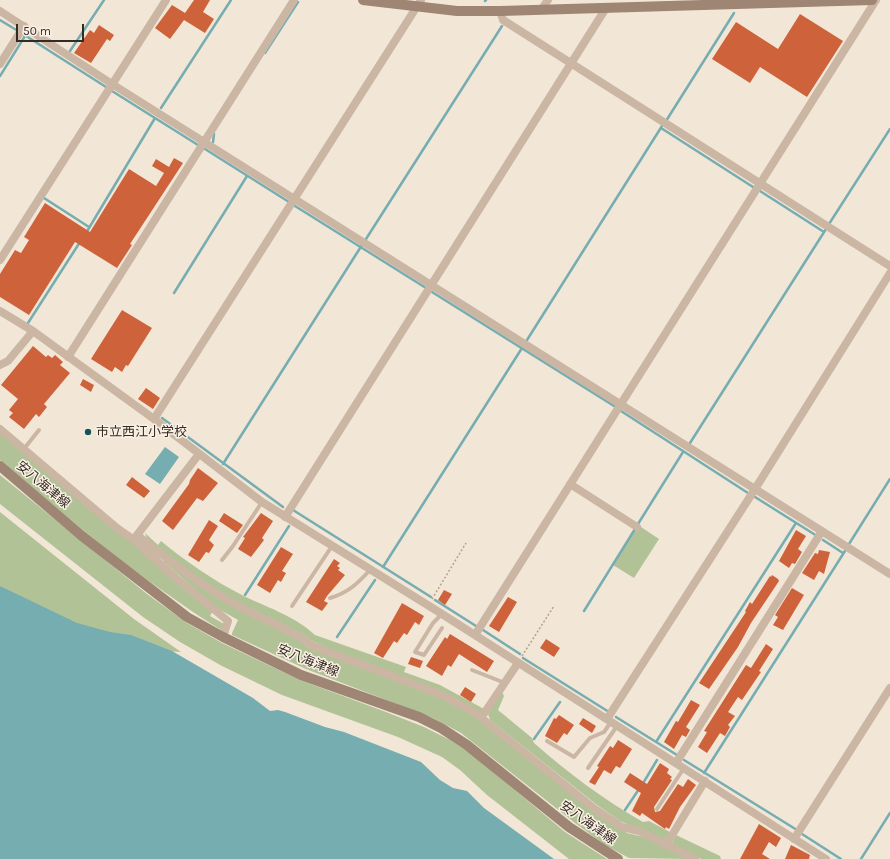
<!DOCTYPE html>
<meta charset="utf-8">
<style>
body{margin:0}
#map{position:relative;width:890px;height:859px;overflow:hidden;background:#f2e6d7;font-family:Karla,sans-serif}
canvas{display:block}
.scale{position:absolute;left:16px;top:24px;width:68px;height:18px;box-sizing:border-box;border:2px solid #352b25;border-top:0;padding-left:5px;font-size:12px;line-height:14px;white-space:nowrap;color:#352b25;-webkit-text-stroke:3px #faf0e4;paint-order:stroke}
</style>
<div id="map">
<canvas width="890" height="859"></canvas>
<div class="scale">50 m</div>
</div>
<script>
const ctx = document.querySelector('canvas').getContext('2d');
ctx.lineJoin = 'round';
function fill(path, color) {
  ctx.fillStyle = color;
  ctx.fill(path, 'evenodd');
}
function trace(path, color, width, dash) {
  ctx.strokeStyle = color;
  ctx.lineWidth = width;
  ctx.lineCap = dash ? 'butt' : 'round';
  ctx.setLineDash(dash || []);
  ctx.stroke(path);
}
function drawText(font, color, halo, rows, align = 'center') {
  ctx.font = font + ' Karla,"Noto Sans JP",sans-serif';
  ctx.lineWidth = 3;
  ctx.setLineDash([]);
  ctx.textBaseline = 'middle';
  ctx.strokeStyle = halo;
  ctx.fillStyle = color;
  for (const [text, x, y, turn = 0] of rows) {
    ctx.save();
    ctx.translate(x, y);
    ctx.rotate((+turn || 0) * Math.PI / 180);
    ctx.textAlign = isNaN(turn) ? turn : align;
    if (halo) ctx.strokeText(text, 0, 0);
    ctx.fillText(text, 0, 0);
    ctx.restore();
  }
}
const green = new Path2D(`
 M0 433 90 509 133 542 213 611 210 616 224 624 221 630C143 581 70 521 0 460Z
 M0 475 147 594 187 623 222 643 300 680 386 712 424 727 450 740 472 754 565 832 607 859H569L487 795 460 770 442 757 398 737 282 695 222 666 180 642 143 617 0 504Z
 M0 512 134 619 181 652 145 650 0 638Z
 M638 525 659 539 634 578 613 565Z
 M145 533 158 545 161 541C185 561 213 580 240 594 265 607 294 615 315 635L406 667 404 672 440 685 484 709 480 713 314 642C291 625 262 616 237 603 205 585 175 562 147 539Z
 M164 560 295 637 309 648 439 697 469 712 593 810 627 833 644 837 689 859 629 858 605 845 575 823 461 733 433 718 306 669 232 635V633L238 620 215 607 163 561Z
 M502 692 504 696 498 710 532 738 534 743C568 773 603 799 643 822L649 821 670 832 666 839 663 840 620 821 597 805 490 720 488 714Z
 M676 835 720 856 721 859H701L674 845 672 843Z`);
const water = new Path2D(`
 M165 447 179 457 160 484 145 474Z
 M0 586 77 623 110 632 131 635 172 651 253 698 270 711 278 710 285 712 325 727 344 732 421 762 440 780 453 788 467 791 484 808 554 859H0Z`);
const stream = new Path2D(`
 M485 1 486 0
 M0 20 18 31
 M23 34 106 87
 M70 51 104 0
 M265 53 298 2
 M0 76 25 36
 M112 91 198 145
 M161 108 231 0
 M666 121 734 13
 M661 128 753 187
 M213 142 214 134
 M205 149 289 202
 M760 191 824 232
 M44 198 89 227
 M295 206 426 288
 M829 224 890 129
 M86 233 155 118
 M366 239 502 26
 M432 292 614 406
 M174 293 247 176
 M28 323 80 242
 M527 340 662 126
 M621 411 748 493
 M162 418 283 507
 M690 443 826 229
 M223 464 362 245
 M755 497 817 536
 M293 510 431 597
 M638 524 683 452
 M823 540 843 553
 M849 544 890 479
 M383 567 522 348
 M245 595 289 526
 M435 600 476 626
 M584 611 635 529
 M483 630 520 654
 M337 637 375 580
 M523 658 609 712
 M616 717 677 755
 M534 739 560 702
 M656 742 796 523
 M684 760 797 830
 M704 773 845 551
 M642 785 657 760
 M625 810 639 789
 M802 834 841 859
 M861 859 890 813`);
const building = new Path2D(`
 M194 0H210L203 12 214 19 205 33 184 20 170 39 155 28 172 5 185 13Z
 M800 14 843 41 807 97 760 67 750 83 712 59 736 22 778 49Z
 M99 25 114 35 110 41 107 39 91 63 74 53 90 30 94 33Z
 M174 158 183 163 130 244 132 245 117 268 75 242 29 315 0 297V274L15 250 21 253 29 240 24 237 45 203 90 232 129 169 156 186 164 173 152 166 156 159 169 167Z
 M122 310 152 328 128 366 126 365 122 372 115 367 112 372 91 359Z
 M33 346 46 357 48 355 52 358 55 355 63 362 60 365 70 373 44 404 47 407 39 417 36 414 24 429 9 417 13 413 9 410 18 399 1 385Z
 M83 379 94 385 91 392 80 385Z
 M146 388 160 398 153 409 138 399Z
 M198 468 218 483 203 501 197 498 173 530 162 521 189 484 190 480Z
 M132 477 150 491 144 498 126 485Z
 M224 513 243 525 237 533 219 521Z
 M261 513 273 521 262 538 264 540 251 557 238 549 245 538 243 537Z
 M209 520 218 526 209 540 214 545 209 553 206 552 199 562 188 555Z
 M796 530 806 536 798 549 802 552 795 564 792 563 789 568 779 561Z
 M281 547 293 554 282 571 286 573 281 582 278 580 270 593 257 585Z
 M819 550 830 552 824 574 819 571 814 580 802 573 815 553 818 554Z
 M334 559 340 563 337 566 340 568 338 570 345 575 327 596 324 601 328 603 322 611 306 602Z
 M772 575 778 579 779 581 751 623 738 647 709 689 699 683 746 612 745 611 750 602 752 604 770 576 771 577Z
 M792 588 804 595 783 630 773 625 778 617 775 615Z
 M444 590 452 594 445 605 438 600Z
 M508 597 517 602 499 632 489 626Z
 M402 603 424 616 419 625 415 622 407 635 404 633 397 643 394 641 383 658 374 653Z
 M450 634 494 661 487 672 459 654 451 667 448 665 442 676 426 666 445 637 447 639Z
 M546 639 560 648 554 657 540 648Z
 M766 644 773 649 759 671 761 672 742 700 738 697 728 712 735 716 728 725 730 727 725 736 720 733 707 753 698 747 707 732 704 731 746 665 751 668Z
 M411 657 423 661 420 668 408 664Z
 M465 687 476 694 471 702 460 695Z
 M691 700 700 705 686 727 690 730 686 737 682 735 674 749 664 742 676 721 678 722Z
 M559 715 574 725 567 735 564 733 557 743 545 736 554 718 556 719Z
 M583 718 596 726 592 733 579 724Z
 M618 740 632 749 620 768 616 766 611 774 604 770 595 785 589 782 599 767 597 766 610 746 613 748Z
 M660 763 669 769 667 773 672 777 670 779 672 780 654 807 655 812 660 811 678 784 683 787 688 779 696 785 680 807 669 829 666 827 665 829 642 813 640 816 632 811 641 793 624 782 630 773 647 784Z
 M759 824 781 838 776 847 769 842 762 854 770 859H740Z
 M791 845 810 855 809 859H785Z`);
const path = new Path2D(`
 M432 599 466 543
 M522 656 554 606`);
const lane = new Path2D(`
 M23 450 39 430
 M222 560 233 546 262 502
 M330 598C348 593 358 583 370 570
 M292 606 332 546
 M442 628 424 655 415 652 433 623 442 614
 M472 670 505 683
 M547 741 574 757 590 738 604 732 611 722
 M588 768 617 726
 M657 809 684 768`);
const street = new Path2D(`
 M541 10 548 0
 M0 11 112 84 890 574
 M500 11 503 20 890 266
 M0 64 24 26
 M0 260 166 0
 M0 311 33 331 154 419 262 502 442 614 826 859
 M68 357 294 0
 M0 365 8 361 33 331
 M154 419 421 0
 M0 429 117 528 134 540 176 578 228 621 223 637
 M570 484 637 527
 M285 517 606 8
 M137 535C169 560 200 585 235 604 261 619 289 628 313 646L442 695 474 712 595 809 622 827 639 831 695 859
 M134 539 199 454
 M475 635 876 0
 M481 718 518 663
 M607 719 755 489 890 273
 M676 763 822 531
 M794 839 890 688
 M666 845 705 781`);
const secondary = new Path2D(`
 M363 0 457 11H500L872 0
 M0 466 82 536 187 617 223 637 301 675 419 717 441 728 467 745 569 827 618 859`);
const markers = [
 [88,432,4,"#195359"]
];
const poiNames = [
 ["市立西江小学校",96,432]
];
const streetNames = [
 ["安八海津線",43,485,40],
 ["安八海津線",308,661,22],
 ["安八海津線",588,823,35]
];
fill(green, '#b2c297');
fill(water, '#75adb1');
trace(stream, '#75adb1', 2.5);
fill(building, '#cd623b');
trace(path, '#b7a08d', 1.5, [2, 2]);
trace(lane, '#cbb6a3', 4);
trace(street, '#cbb6a3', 8);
trace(secondary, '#9e8574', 10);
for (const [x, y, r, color] of markers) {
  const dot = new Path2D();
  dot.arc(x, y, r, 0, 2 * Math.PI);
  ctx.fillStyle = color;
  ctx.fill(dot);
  trace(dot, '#faf0e4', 1.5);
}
drawText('13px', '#352b25', '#faf0e4', poiNames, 'left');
drawText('13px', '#352b25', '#faf0e4', streetNames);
</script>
